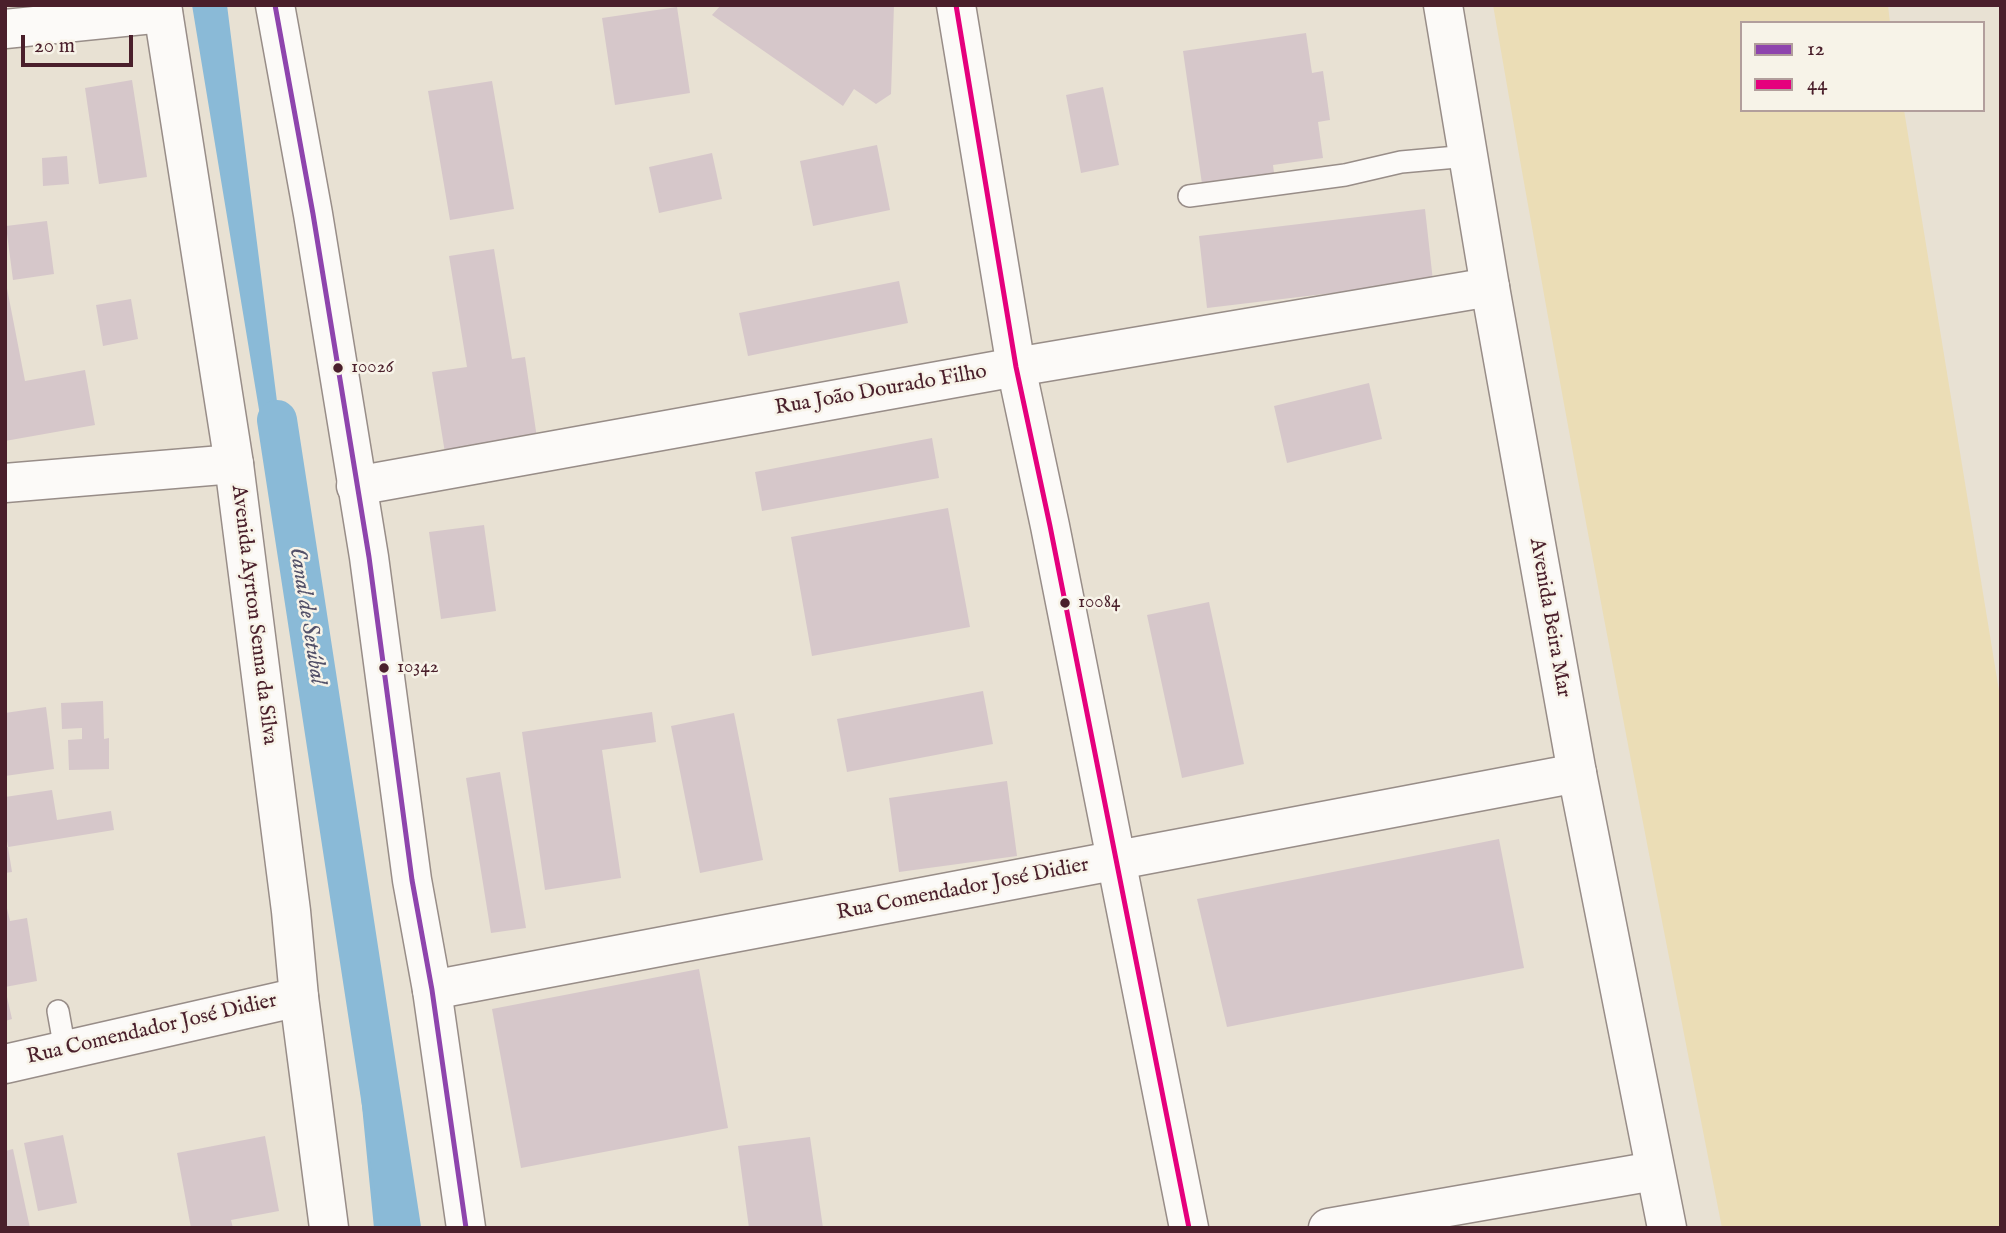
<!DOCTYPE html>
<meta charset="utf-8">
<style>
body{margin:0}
#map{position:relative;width:2006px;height:1233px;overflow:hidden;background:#e8e1d3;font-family:"IM FELL English",serif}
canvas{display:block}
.frame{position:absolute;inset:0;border:7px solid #4a1f2b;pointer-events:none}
.legend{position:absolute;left:1740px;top:21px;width:245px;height:91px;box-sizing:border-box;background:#f7f3e8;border:2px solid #b29e9c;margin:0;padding:9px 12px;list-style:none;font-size:21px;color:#4a1f2b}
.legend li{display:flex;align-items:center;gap:14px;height:35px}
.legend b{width:35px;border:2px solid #b29e9c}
.scale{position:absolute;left:21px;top:35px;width:112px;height:32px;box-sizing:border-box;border:4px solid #4a1f2b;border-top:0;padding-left:9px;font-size:21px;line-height:24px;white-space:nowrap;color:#4a1f2b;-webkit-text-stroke:5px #f7f3e8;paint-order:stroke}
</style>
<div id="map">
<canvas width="2006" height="1233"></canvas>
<div class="frame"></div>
<ul class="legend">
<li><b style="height:9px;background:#8e44ad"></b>12</li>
<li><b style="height:9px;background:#e5007d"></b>44</li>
</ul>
<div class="scale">20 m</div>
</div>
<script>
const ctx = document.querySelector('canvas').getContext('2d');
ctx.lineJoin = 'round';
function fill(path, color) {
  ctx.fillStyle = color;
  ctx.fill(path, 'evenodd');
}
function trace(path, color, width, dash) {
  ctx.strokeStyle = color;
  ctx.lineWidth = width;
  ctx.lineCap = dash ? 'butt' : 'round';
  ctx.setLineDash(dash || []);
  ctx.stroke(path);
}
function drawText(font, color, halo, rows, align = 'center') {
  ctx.font = font + ' "IM FELL English",serif';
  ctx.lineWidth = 5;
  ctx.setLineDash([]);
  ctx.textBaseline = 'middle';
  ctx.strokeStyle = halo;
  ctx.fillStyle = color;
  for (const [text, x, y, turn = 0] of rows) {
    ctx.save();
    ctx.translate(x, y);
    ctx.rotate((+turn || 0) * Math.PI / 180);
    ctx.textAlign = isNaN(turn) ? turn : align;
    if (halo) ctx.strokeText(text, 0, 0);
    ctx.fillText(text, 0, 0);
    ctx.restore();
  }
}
const sand = new Path2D(`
 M1493 5H1888L1890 23H1742V110H1904L2001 703V1228H1722C1642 821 1563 414 1493 5Z`);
const water = new Path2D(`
 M192 5H227L286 473 395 1228H374L344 923Z`);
const canal = new Path2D(`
 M277 420 401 1228`);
const building = new Path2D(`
 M721 5H894L891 94 876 104 854 89 843 106 712 15Z
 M677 7 690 93 615 105 602 18Z
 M1306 33 1312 73 1323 71 1330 120 1318 122 1323 158 1273 165 1274 173 1259 175 1261 184 1236 188V179L1202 184 1183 51Z
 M132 80 147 177 99 184 85 88Z
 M492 81 514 209 450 220 428 91Z
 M1103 87 1119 165 1081 173 1066 95Z
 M877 145 890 210 813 226 800 161Z
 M712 153 722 199 659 213 649 167Z
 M67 156 69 184 43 186 42 158Z
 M1425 209 1433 281 1207 308 1199 236Z
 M47 221 54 274 13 280 6 226Z
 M494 249 512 359 525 357 537 438 445 453 432 372 467 367 449 256Z
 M5 278 25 381 85 370 95 425 5 441Z
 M899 281 908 323 748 356 739 313Z
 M131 299 138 339 103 346 96 305Z
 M1369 383 1382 439 1287 463 1274 406Z
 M932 438 939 478 762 511 755 472Z
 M948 508 970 627 812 656 791 537Z
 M484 525 496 611 441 619 429 532Z
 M1209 602 1244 764 1182 778 1147 615Z
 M983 691 993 744 847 772 837 719Z
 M103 701 104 739 109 738V769L69 770 68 740 82 739V728L62 729 61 703Z
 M46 707 54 769 5 776V713Z
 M652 712 656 742 602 750 621 878 545 890 522 732Z
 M734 713 763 860 700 873 671 726Z
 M500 772 526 928 491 933 466 778Z
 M1007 781 1017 856 899 872 889 798Z
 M52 790 57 820 111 811 114 830 8 847 5 829V797Z
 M1499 839 1524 968 1227 1027 1197 899Z
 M8 847 12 872 5 873V848Z
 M5 900 10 921 27 918 37 981 5 987Z
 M699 969 728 1128 521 1168 492 1009Z
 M5 988 12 1019 5 1021Z
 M63 1135 77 1203 38 1211 24 1143Z
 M265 1136 279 1211 231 1220 233 1228H191L177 1153Z
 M810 1137 823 1228H749L738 1146Z
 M13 1149 30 1228H5V1151Z`);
const lane = new Path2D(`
 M1189 196 1345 175 1401 162 1468 156
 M58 1011 65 1050`);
const street = new Path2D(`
 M5 29 163 13
 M5 483 234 464
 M356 486 1016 367 1490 287
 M432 990 1577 773
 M5 1064 299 997
 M1328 1228 1654 1171`);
const secondary = new Path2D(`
 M1443 5 1490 287 1577 773 1667 1228`);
const primary = new Path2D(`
 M162 5 234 464 291 911 299 997 329 1228
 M275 5 313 214 369 557 412 880 432 990 466 1228
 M956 5 1016 367 1050 526 1189 1228`);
const bus1 = new Path2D(`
 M275 5 313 214 369 557 412 880 432 990 466 1228`);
const bus2 = new Path2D(`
 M956 5 1016 367 1050 526 1189 1228`);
const markers = [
 [338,368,6,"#4a1f2b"],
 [1065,603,6,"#4a1f2b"],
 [384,668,6,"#4a1f2b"]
];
const busNames = [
 ["10026",351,368],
 ["10084",1078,603],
 ["10342",397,668]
];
const streetNames = [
 ["Rua João Dourado Filho",881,391,-10],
 ["Avenida Ayrton Senna da Silva",253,615,83],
 ["Avenida Beira Mar",1549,618,80],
 ["Rua Comendador José Didier",963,890,-11],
 ["Rua Comendador José Didier",152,1030,-13]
];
const waterNames = [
 ["Canal de Setúbal",306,616,81]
];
fill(sand, '#ebddb6');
fill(water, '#8abad7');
trace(canal, '#8abad7', 40);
fill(building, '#d6c7ca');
trace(lane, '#988d88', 24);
trace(street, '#988d88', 41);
trace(secondary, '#988d88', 41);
trace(primary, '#988d88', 41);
trace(lane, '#fcfaf8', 21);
trace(street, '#fcfaf8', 38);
trace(secondary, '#fcfaf8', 38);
trace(primary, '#fcfaf8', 38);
trace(bus1, '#8e44ad', 5);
trace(bus2, '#e5007d', 5);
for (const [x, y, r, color] of markers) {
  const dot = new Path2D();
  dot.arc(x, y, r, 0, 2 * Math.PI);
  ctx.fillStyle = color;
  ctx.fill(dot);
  trace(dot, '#f7f3e8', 2.5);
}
drawText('19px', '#4a1f2b', '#f7f3e8', busNames, 'left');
drawText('21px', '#4a1f2b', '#f7f3e8', streetNames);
drawText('italic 23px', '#525068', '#f7f3e8', waterNames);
</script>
